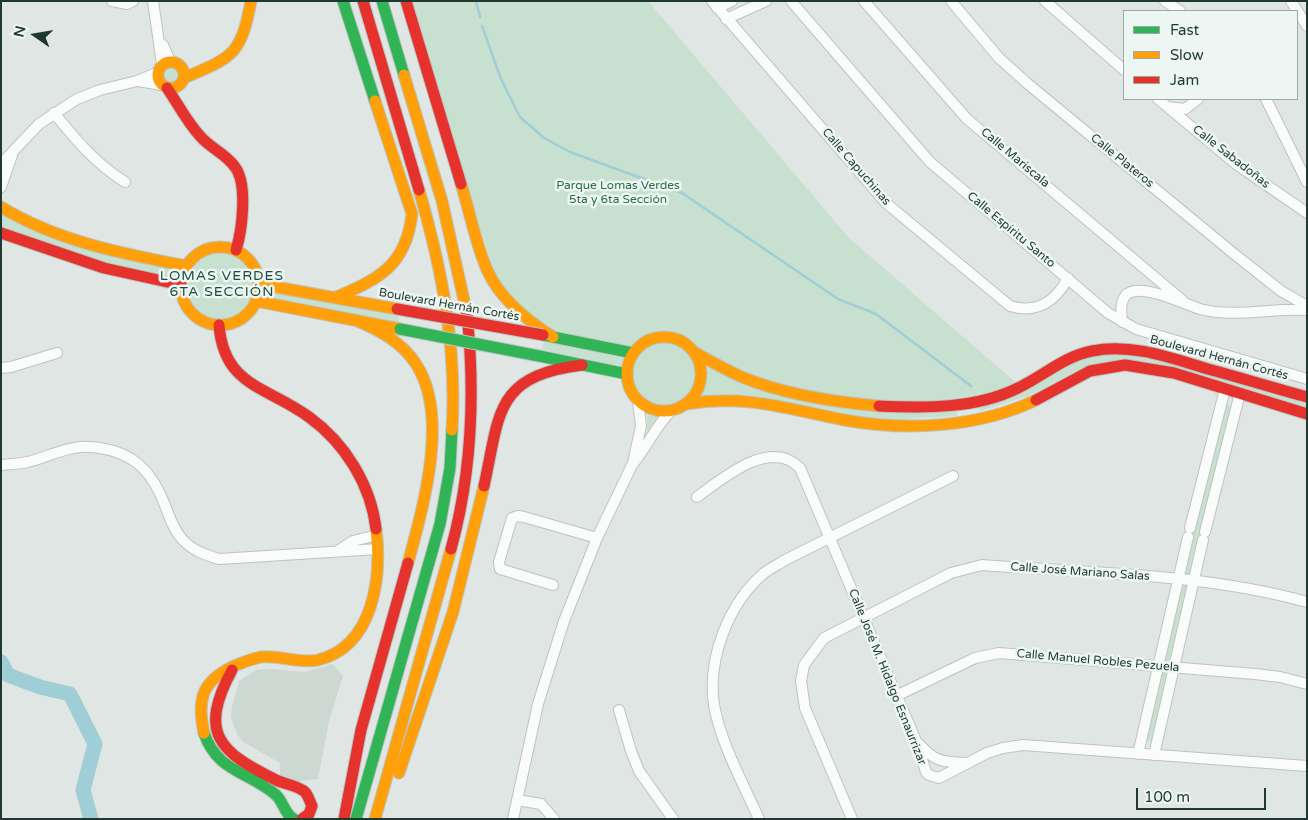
<!DOCTYPE html>
<meta charset="utf-8">
<style>
body{margin:0}
#map{position:relative;width:1308px;height:820px;overflow:hidden;background:#e0e6e3;font-family:"Varela Round",sans-serif}
canvas{display:block}
.frame{position:absolute;inset:0;border:2px solid #1f3932;pointer-events:none}
.legend{position:absolute;left:1123px;top:10px;width:175px;height:90px;box-sizing:border-box;background:#edf6f2;border:1px solid #9baaa5;margin:0;padding:6px 9px;list-style:none;font-size:15px;color:#1f3932}
.legend li{display:flex;align-items:center;gap:10px;height:25px}
.legend b{width:25px;border:1px solid #9baaa5}
.north{position:absolute;left:10px;top:10px;width:50px;height:50px;-webkit-text-stroke:4px #edf6f2;paint-order:stroke;rotate:283deg;font-size:14px;font-weight:700;line-height:20px;text-align:center;color:#1f3932}
.north::after{content:'';display:block;margin:auto;width:18px;height:22px;background:#1f3932;clip-path:polygon(50% 0,100% 100%,50% 72%,0 100%)}
.scale{position:absolute;left:1136px;top:788px;width:130px;height:22px;box-sizing:border-box;border:2px solid #1f3932;border-top:0;padding-left:6px;font-size:15px;line-height:18px;white-space:nowrap;color:#1f3932;-webkit-text-stroke:4px #edf6f2;paint-order:stroke}
</style>
<div id="map">
<canvas width="1308" height="820"></canvas>
<div class="frame"></div>
<ul class="legend">
<li><b style="height:6px;background:#30b455"></b>Fast</li>
<li><b style="height:6px;background:#ff9f0a"></b>Slow</li>
<li><b style="height:6px;background:#e5322d"></b>Jam</li>
</ul>
<div class="north">N</div>
<div class="scale">100 m</div>
</div>
<script>
const ctx = document.querySelector('canvas').getContext('2d');
ctx.lineJoin = 'round';
function fill(path, color) {
  ctx.fillStyle = color;
  ctx.fill(path, 'evenodd');
}
function trace(path, color, width, dash) {
  ctx.strokeStyle = color;
  ctx.lineWidth = width;
  ctx.lineCap = dash ? 'butt' : 'round';
  ctx.setLineDash(dash || []);
  ctx.stroke(path);
}
function drawText(font, color, halo, rows, align = 'center') {
  ctx.font = font + ' "Varela Round",sans-serif';
  ctx.lineWidth = 5;
  ctx.setLineDash([]);
  ctx.textBaseline = 'middle';
  ctx.strokeStyle = halo;
  ctx.fillStyle = color;
  for (const [text, x, y, turn = 0] of rows) {
    ctx.save();
    ctx.translate(x, y);
    ctx.rotate((+turn || 0) * Math.PI / 180);
    ctx.textAlign = isNaN(turn) ? turn : align;
    if (halo) ctx.strokeText(text, 0, 0);
    ctx.fillText(text, 0, 0);
    ctx.restore();
  }
}
const built = new Path2D(`
 M333 664 343 676 329 721 318 779 290 782 280 777V763L243 742 237 734 231 717 232 706 239 681 256 670 273 669 305 672Z`);
const green = new Path2D(`
 M406 1H648L849 238 1021 387 956 407 957 416 887 420 690 401C701 389 705 376 700 359L778 388C751 376 722 366 697 351 687 345 681 336 667 335 653 335 643 341 634 352L553 336 502 295Z
 M158 75a13 13 0 1 1 26 0a13 13 0 1 1-26 0Z
 M1 207 11 214 185 267 180 285 1 233Z
 M183 285a37 37 0 1 1 74 0a37 37 0 1 1-74 0Z
 M260 285 397 309 400 329 257 301Z
 M544 340 633 353 628 367 541 354Z
 M658 340C708 337 713 399 664 407L647 432 648 403C623 382 627 352 658 340Z
 M1126 351 1307 398V410L1182 372 1075 371 1028 396 980 411 979 403 1073 360Z
 M1223 404 1233 406 1154 742 1145 740Z`);
const stream = new Path2D(`
 M476 1 480 17
 M482 26 501 79 520 117 544 138 570 152 682 193 838 299 876 314 971 386`);
const river = new Path2D(`
 M1 662 8 675 40 687 70 694 95 744 83 790 91 819`);
const street = new Path2D(`
 M112 1 127 4 133 1
 M153 1 162 64
 M712 1 886 203 1010 306C1037 314 1056 301 1068 278
 M791 1 930 162 1108 313 1136 329 1307 379
 M864 1 967 119 1182 300
 M951 1 999 58 1028 84 1233 253 1281 291 1307 306
 M1045 1 1124 70
 M1165 1 1180 11
 M1291 1 1307 26
 M717 8 732 1
 M726 19 766 1
 M163 45 170 61
 M138 81 162 85
 M1158 99 1236 164 1307 213
 M1266 99 1307 182
 M1168 107 1185 109 1198 99
 M54 113C76 140 95 163 125 182
 M1 164 39 124 77 99 100 90 137 81 157 73
 M1 187 12 155
 M1122 322C1121 312 1119 296 1131 292 1148 286 1184 304 1200 309 1234 318 1272 308 1307 310
 M1 368 11 367 57 353
 M633 463 641 426 638 401
 M1 465C10 464 19 464 28 462 48 457 69 445 91 447 129 450 150 467 164 503 169 515 173 530 183 540 193 551 206 555 219 559L378 549
 M697 497C722 479 770 437 800 468L916 741 926 772 929 775 939 778 987 753 1003 748 1023 745 1307 766
 M1190 528 1225 389
 M1205 532 1240 393
 M339 550 353 541 377 535
 M553 585 500 569 499 562 512 518 518 516 524 517 597 538
 M896 696 975 658 999 653 1255 674 1280 677 1307 684
 M619 710 631 751 639 771 673 819
 M918 743C934 761 941 762 965 763
 M1138 754 1188 537
 M1154 755 1203 540
 M517 800 541 804 554 819
 M513 819 538 704 564 621 597 538 632 465C647 447 655 427 671 411
 M759 819C743 783 721 744 714 705 707 658 729 603 764 573 771 568 779 564 787 559L953 476
 M852 819 805 708 801 681 804 665 824 638 951 573 982 565C1091 573 1201 573 1307 602`);
const fast = new Path2D(`
 M343 1 375 101
 M382 1 404 75
 M543 335 633 353
 M539 356 627 374
 M204 733C217 772 248 771 276 795 283 801 285 815 294 819
 M356 819 440 524 450 468 452 430`);
const slow = new Path2D(`
 M158 75a13 13 0 1 1 26 0a13 13 0 1 1-26 0Z
 M404 75 442 201 467 314
 M184 78C233 57 241 55 251 1
 M461 184C470 212 476 246 488 272 501 300 528 321 553 337
 M419 190C442 269 457 347 452 430
 M1 207C57 241 123 254 187 266
 M181 286a39 39 0 1 1 78 0a39 39 0 1 1-78 0Z
 M259 284 397 309
 M334 298C379 279 406 266 412 214L375 101
 M256 301 400 329
 M355 320C379 330 402 342 416 364 450 416 423 507 408 563
 M627 374a37 37 0 1 1 74 0a37 37 0 1 1-74 0Z
 M694 352C710 361 726 370 742 377 785 395 834 402 879 406
 M686 404C746 394 787 409 844 420 906 431 978 428 1036 400
 M204 733C197 701 201 682 232 667 241 663 251 659 261 657 280 655 300 664 318 660 374 646 382 577 376 529
 M399 773 453 612 484 486
 M375 819 451 549`);
const jam = new Path2D(`
 M363 1 419 190
 M406 1 461 184
 M167 88C178 104 187 122 200 136 210 148 226 154 235 167 248 184 242 231 236 250
 M1 233 104 268 181 285
 M219 325C224 387 267 386 309 417 345 443 371 485 376 529
 M1036 400 1090 371 1125 365 1174 373 1307 414
 M879 406C925 408 976 409 1018 388 1043 376 1065 356 1092 351 1132 343 1171 358 1208 369 1241 378 1274 388 1307 397
 M484 486C500 414 494 376 582 365
 M451 549C472 473 475 392 467 314
 M232 670C198 733 219 752 276 780 284 784 299 786 305 792 308 795 310 802 312 806L309 814 302 819
 M344 819 361 730 408 563`);
const fastBridge = new Path2D(`
 M400 329 539 356`);
const jamBridge = new Path2D(`
 M397 309 543 335`);
const streetNames = [
 ["Calle Sabadoñas",1231,157,38],
 ["Calle Mariscala",1015,158,40],
 ["Calle Plateros",1122,161,39],
 ["Calle Capuchinas",856,167,49],
 ["Calle Espíritu Santo",1011,230,40],
 ["Boulevard Hernán Cortés",449,305,10],
 ["Boulevard Hernán Cortés",1219,358,15],
 ["Calle José Mariano Salas",1080,572,4],
 ["Calle Manuel Robles Pezuela",1098,661,5],
 ["Calle José M. Hidalgo Esnaurrizar",887,677,68]
];
const parkNames = [
 ["Parque Lomas Verdes",618,186],
 ["5ta y 6ta Sección",618,200]
];
const neighbourhoodNames = [
 ["LOMAS VERDES",222,276],
 ["6TA SECCIÓN",222,292]
];
fill(built, '#cdd8d3');
fill(green, '#c8e0d0');
trace(stream, '#9fced6', 2.5);
trace(river, '#9fced6', 15);
trace(street, '#bdc3c0', 12);
trace(fast, '#bcc4c1', 13);
trace(slow, '#bcc4c1', 13);
trace(jam, '#bcc4c1', 13);
trace(street, '#fafbfb', 10);
trace(fast, '#30b455', 11);
trace(slow, '#ff9f0a', 11);
trace(jam, '#e5322d', 11);
trace(fastBridge, '#bcc4c1', 13, []);
trace(jamBridge, '#bcc4c1', 13, []);
trace(fastBridge, '#30b455', 11);
trace(jamBridge, '#e5322d', 11);
drawText('12px', '#1f3932', '#edf6f2', streetNames);
drawText('12px', '#297045', '#edf6f2', parkNames);
ctx.letterSpacing = '1px';
drawText('14px', '#1b4b40', '#edf6f2', neighbourhoodNames);
ctx.letterSpacing = '0px';
</script>
